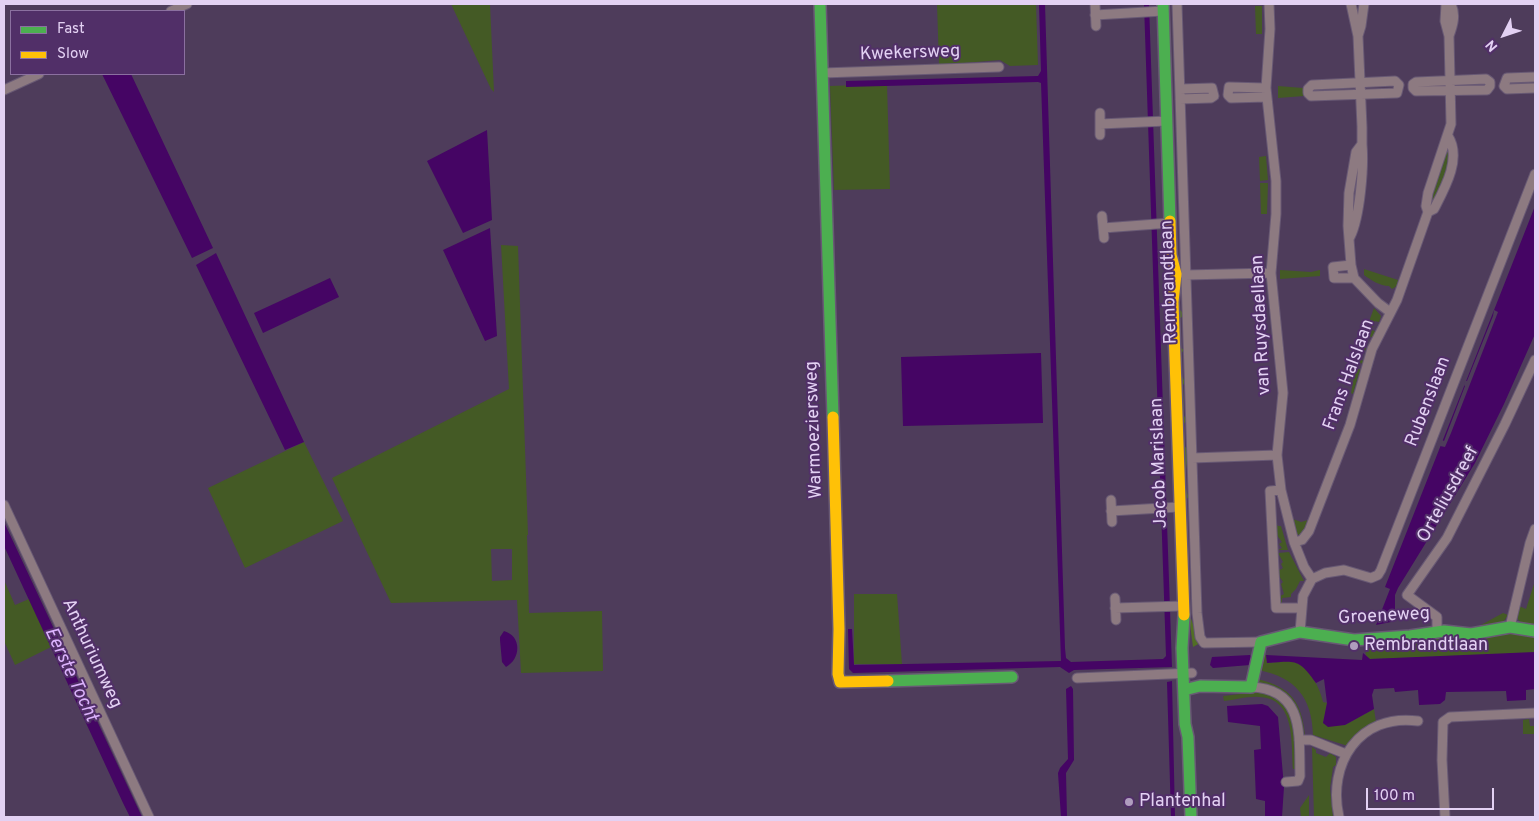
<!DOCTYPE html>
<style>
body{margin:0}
#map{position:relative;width:1539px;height:821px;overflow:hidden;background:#4e3c5b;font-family:Overpass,sans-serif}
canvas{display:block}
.frame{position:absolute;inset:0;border:5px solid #e3d1f3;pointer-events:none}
.legend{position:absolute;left:10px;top:10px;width:175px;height:65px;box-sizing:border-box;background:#512f68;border:1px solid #8b70a0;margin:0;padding:6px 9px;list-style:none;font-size:15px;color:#e3d1f3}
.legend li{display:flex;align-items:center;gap:10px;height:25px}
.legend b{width:25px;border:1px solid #8b70a0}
.north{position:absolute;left:1479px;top:10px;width:50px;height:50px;-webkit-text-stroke:4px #512f68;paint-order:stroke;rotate:229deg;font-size:14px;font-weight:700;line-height:20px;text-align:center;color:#e3d1f3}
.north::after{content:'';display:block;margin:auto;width:18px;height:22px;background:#e3d1f3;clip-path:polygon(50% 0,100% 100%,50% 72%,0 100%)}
.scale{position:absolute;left:1366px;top:788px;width:128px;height:22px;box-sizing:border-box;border:2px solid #e3d1f3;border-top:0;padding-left:6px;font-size:15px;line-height:18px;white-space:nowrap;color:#e3d1f3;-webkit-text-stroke:4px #512f68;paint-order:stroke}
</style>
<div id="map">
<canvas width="1539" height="821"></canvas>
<div class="frame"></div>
<ul class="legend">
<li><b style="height:6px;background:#4caf50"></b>Fast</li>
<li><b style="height:6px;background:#ffc107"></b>Slow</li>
</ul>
<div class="north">N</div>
<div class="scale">100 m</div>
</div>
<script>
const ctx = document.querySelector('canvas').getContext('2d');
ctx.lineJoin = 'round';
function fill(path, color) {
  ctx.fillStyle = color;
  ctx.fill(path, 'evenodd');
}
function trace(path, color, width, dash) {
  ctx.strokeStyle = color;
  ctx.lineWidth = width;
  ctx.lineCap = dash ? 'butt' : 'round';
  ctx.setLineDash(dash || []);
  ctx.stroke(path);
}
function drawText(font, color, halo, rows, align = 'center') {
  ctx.font = font + ' Overpass,sans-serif';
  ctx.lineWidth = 4;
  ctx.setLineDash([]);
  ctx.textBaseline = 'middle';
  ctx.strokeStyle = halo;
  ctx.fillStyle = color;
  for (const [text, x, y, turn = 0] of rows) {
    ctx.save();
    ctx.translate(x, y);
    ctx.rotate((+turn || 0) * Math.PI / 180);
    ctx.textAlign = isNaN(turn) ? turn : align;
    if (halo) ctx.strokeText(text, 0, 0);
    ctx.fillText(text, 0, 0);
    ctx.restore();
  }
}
const green = new Path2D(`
 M451 4H490L494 92 491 89Z
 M937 4H1036L1038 65 1010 66 1000 60 939 65Z
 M1255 6H1262V34H1256Z
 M887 84 890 189 834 190 830 86Z
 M1278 86 1303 88 1304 96 1278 98Z
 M1447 145H1451L1448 172 1433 206 1429 207 1432 187Z
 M1266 156 1268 180 1260 181 1259 157Z
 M1260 183H1268L1267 214H1261Z
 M501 245 518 246 528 535H527L529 613 602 611 603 671 521 673 517 600 391 603 332 478 509 389ZM491 549H512V580L492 581Z
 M1364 269 1398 280 1397 286 1392 289 1389 286C1380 286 1371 280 1364 275Z
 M1280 270 1311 272 1320 270V276L1280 279Z
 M1374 308 1381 316 1379 322 1375 321 1372 330 1377 332 1374 338 1369 336 1365 344 1361 343Z
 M1362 346 1366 348 1365 351H1363L1360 360 1366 361 1365 364 1359 363 1358 369 1363 370 1359 373 1353 394 1351 393 1360 347Z
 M304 442 343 521 245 568 208 488Z
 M1293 519 1301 522 1308 520 1301 536 1297 534Z
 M1275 522 1278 526H1281L1288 550H1278L1282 548 1279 544 1282 542 1276 534Z
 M1289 552 1304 581H1300L1296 589 1291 594V597L1282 598V606L1279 605 1278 593 1280 596 1284 594 1281 584 1283 582 1277 573V567L1280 570 1283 568 1281 564 1283 562 1278 553Z
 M4 580 15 605 29 599 51 647 15 665 4 641Z
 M1535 581V626L1522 624 1517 618 1519 606 1526 609Z
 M854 594H897L902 664H854Z
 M1503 613 1508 615 1502 624 1483 629 1481 625Z
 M1523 633 1535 635V653L1369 659 1366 655 1365 648 1415 642 1438 636Z
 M1266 655 1267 663C1275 663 1287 660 1294 662 1308 664 1321 690 1323 702L1327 703 1323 723 1345 725 1374 709 1376 722 1355 737 1348 746 1313 735C1312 697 1295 677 1258 670L1262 656Z
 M1257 679C1291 687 1302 702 1305 736 1301 730 1302 724 1300 717 1294 695 1276 688 1257 685Z
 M1258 692C1300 699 1294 736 1296 769H1293C1291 744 1296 698 1259 697 1248 696 1235 700 1224 701L1223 696Z
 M1529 719 1530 726H1535V734H1523V720Z
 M1312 747 1316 750V753L1326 757 1330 753 1336 757V765L1333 767 1330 788 1333 817H1314Z
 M1309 795V817H1301L1300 808Z`);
const forest = new Path2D(`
 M1177 301 1179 309 1183 313V316L1179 319 1181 348 1184 350 1181 353 1182 376 1185 382 1183 385 1184 416 1188 420 1182 425 1184 446 1188 449C1188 466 1181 482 1189 497L1186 499 1187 517H1184Z
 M1190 616 1200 643 1193 647 1189 617Z`);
const water = new Path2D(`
 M1039 4H1045L1065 648 1066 658 1071 662 1163 659 1166 656 1144 4H1149L1172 667 1074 670 1069 673 1060 667 853 673 849 669 848 629H852L854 665 1061 661 1041 83 1038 82 846 87V81L1038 76 1041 71Z
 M102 74H131L213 248 192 258Z
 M487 130 492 220 463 233 427 161Z
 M1535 206V334L1504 404 1475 463 1398 588 1395 595V618L1391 622 1376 625 1390 589 1385 587Z
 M490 228 497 336 485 341 443 250Z
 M216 253 304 442 285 450 196 265Z
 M330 278 339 297 263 333 254 313Z
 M1041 353 1043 423 903 426 901 357Z
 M4 522 142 817H130L123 803 4 546Z
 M504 631C522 636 521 659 506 667L502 662 500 640V637Z
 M1535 652V689L1526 690V700L1507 701 1506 691 1446 692 1445 700 1440 704 1419 705 1418 690 1395 692 1394 688 1374 689 1372 695 1374 709 1345 725 1328 727 1323 723 1327 703 1324 679 1316 683C1298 658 1296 661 1267 663L1266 655 1362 660 1363 653 1370 659Z
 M1250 655 1252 658 1250 665 1213 668 1210 665 1212 657Z
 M1172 681 1175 817H1171L1167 682Z
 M1071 686 1073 689 1074 760 1066 773 1067 817H1061L1058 773 1060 768 1068 759 1066 689Z
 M1262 704 1268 706 1278 717 1284 787 1282 817H1265V801L1256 799 1254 750 1261 749 1260 726 1228 722 1227 706Z`);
const pier = new Path2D(`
 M1494 310 1498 312 1451 433 1445 447 1440 446 1442 440 1444 441 1465 386 1464 385 1465 381H1467L1493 316Z`);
const street = new Path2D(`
 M1095 4 1096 26
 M1177 4 1197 613 1200 637 1204 643 1261 642
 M1269 4 1270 29 1266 88 1276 181V214L1271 273 1283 393 1277 455 1281 490 1294 542 1304 567 1312 579 1303 596 1300 632
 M1351 4 1358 36 1362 127V144L1356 152 1349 193 1348 226 1351 265 1354 278 1378 303 1390 312
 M171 11 187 4
 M1095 15 1163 11
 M1358 36 1361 26 1364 4
 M1449 36C1453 25 1456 15 1451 4
 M822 73 999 67
 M1535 77 1507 78 1504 86 1507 89 1535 88
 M1486 79 1490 82V86L1487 90 1416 91 1413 88V84L1416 82Z
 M1395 81 1399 85 1397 93 1311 96 1308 93V89L1312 85Z
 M1266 88 1229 87 1228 95 1231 98 1267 97
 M1180 89 1212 88 1214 96 1211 98 1180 99
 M4 90 39 74
 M1100 113V135
 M1100 124 1167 121
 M1428 212 1434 209C1445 188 1462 158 1448 136
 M1102 216 1104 238
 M1103 228 1170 223
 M1350 237C1360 217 1364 167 1362 144
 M1351 265 1333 267 1334 278H1354
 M1185 275 1271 273
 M1192 458 1277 455
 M1281 490 1270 491 1276 608H1301
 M1111 500 1112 522
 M4 505 149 817
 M1111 511 1179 507
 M1294 542 1302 540 1309 531 1350 425 1372 349 1397 300 1428 212 1426 206 1428 193 1451 124 1449 36 1445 21 1446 4
 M1312 579 1325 573 1344 570 1371 578 1378 575 1381 570 1535 174
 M1115 598 1116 620
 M1115 608 1183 606
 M1510 627 1530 543 1535 529
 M1437 631V617L1407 595 1447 538 1505 424 1535 360
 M1077 678 1192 673
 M1251 687C1305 689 1299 736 1300 776L1298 781 1286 782
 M1299 740H1311L1346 754
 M1339 817C1327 764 1359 713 1418 721
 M1445 817 1442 760 1443 722 1450 717 1535 713`);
const fast = new Path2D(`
 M820 4 833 417
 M1163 4 1170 221
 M1184 615 1182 648 1185 724 1188 737 1191 817
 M888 681 1012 677
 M1184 690 1200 686 1251 687 1261 642 1300 632 1354 640 1410 636 1444 631 1471 634 1510 627 1535 631`);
const slow = new Path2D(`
 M1170 221 1171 255 1176 274 1173 302 1184 615
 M833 417 839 629 838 674 840 682 888 681`);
const markers = [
 [1354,646,5,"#af9dbe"],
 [1129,802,5,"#af9dbe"]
];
const streetNames = [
 ["Kwekersweg",910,54,-2],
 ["Rembrandtlaan",1170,282,-92],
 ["van Ruysdaellaan",1262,325,-93],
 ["Frans Halslaan",1350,375,-70],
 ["Rubenslaan",1429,402,-69],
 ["Warmoeziersweg",815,430,-92],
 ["Jacob Marislaan",1160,463,-92],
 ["Orteliusdreef",1449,495,-61],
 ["Groeneweg",1384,617,-3],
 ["Anthuriumweg",91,654,65]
];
const poiNames = [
 ["Rembrandtlaan",1364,646],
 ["Plantenhal",1139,802]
];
const waterNames = [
 ["Eerste Tocht",70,675,65]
];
fill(green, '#445a25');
fill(forest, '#516e25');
fill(water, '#450564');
fill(pier, '#4e3c5b');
trace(street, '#685974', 11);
trace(fast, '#685974', 14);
trace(slow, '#685974', 14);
trace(street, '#8d7a81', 9);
trace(fast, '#4caf50', 11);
trace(slow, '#ffc107', 11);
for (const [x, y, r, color] of markers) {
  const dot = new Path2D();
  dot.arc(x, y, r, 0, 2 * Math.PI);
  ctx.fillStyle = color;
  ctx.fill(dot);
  trace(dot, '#512f68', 2);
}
drawText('18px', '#e3d1f3', '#512f68', streetNames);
drawText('18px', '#e3d1f3', '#512f68', poiNames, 'left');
drawText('italic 19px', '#dcb3fd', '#512f68', waterNames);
</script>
